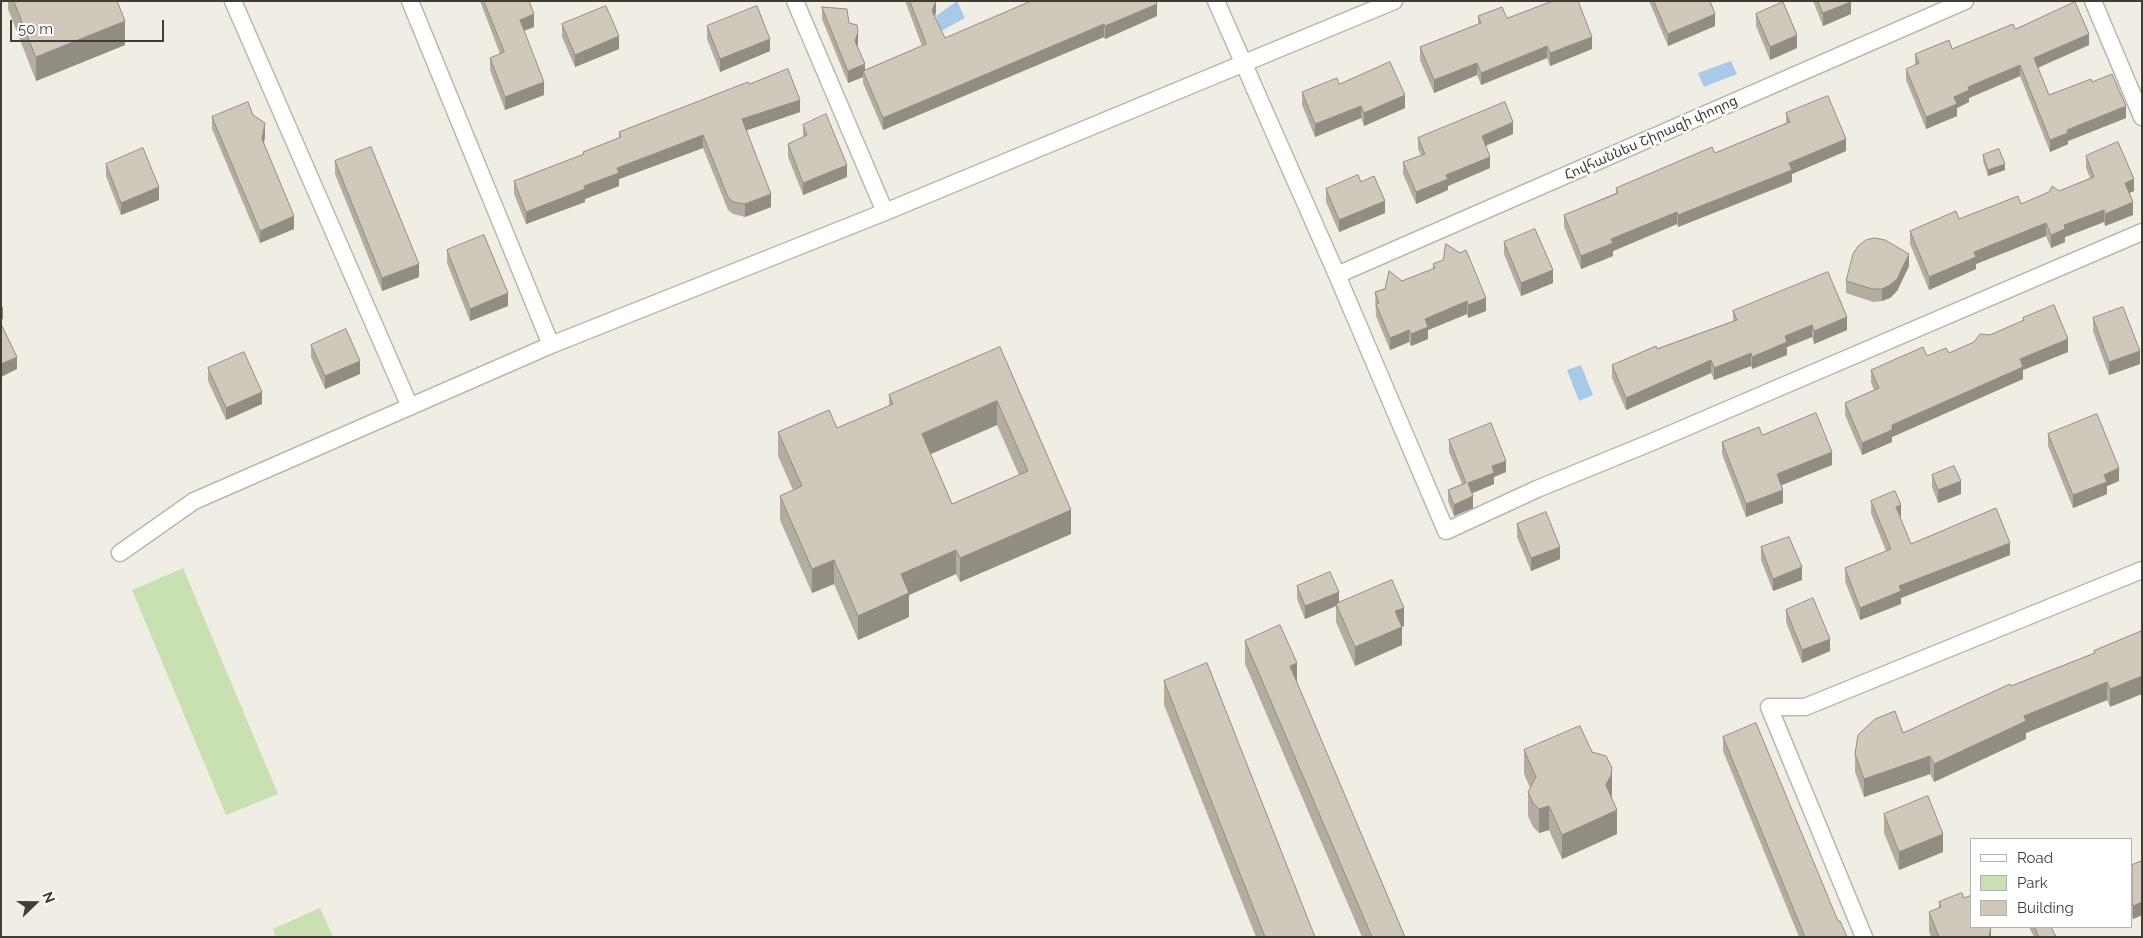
<!DOCTYPE html>
<meta charset="utf-8">
<style>
body{margin:0}
#map{position:relative;width:2143px;height:938px;overflow:hidden;background:#f0ede4;font-family:Raleway,sans-serif}
canvas{display:block}
.frame{position:absolute;inset:0;border:2px solid #413d35;pointer-events:none}
.legend{position:absolute;left:1970px;top:838px;width:162px;height:90px;box-sizing:border-box;background:#fff;border:1px solid #b3b1ae;margin:0;padding:6px 9px;list-style:none;font-size:15px;color:#413d35}
.legend li{display:flex;align-items:center;gap:10px;height:25px}
.legend b{width:25px;border:1px solid #b3b1ae}
.north{position:absolute;left:10px;top:878px;width:50px;height:50px;-webkit-text-stroke:4px #fff;paint-order:stroke;rotate:68deg;font-size:14px;font-weight:700;line-height:20px;text-align:center;color:#413d35}
.north::after{content:'';display:block;margin:auto;width:18px;height:22px;background:#413d35;clip-path:polygon(50% 0,100% 100%,50% 72%,0 100%)}
.scale{position:absolute;left:10px;top:20px;width:154px;height:22px;box-sizing:border-box;border:2px solid #413d35;border-top:0;padding-left:6px;font-size:15px;line-height:18px;white-space:nowrap;color:#413d35;-webkit-text-stroke:4px #fff;paint-order:stroke}
</style>
<div id="map">
<canvas width="2143" height="938"></canvas>
<div class="frame"></div>
<ul class="legend">
<li><b style="height:6px;background:#fff"></b>Road</li>
<li><b style="height:14px;background:#c9e0b1"></b>Park</li>
<li><b style="height:14px;background:#d0c9bb"></b>Building</li>
</ul>
<div class="north">N</div>
<div class="scale">50 m</div>
</div>
<script>
const ctx = document.querySelector('canvas').getContext('2d');
ctx.lineJoin = 'round';
function fill(path, color) {
  ctx.fillStyle = color;
  ctx.fill(path, 'evenodd');
}
function trace(path, color, width, dash) {
  ctx.strokeStyle = color;
  ctx.lineWidth = width;
  ctx.lineCap = dash ? 'butt' : 'round';
  ctx.setLineDash(dash || []);
  ctx.stroke(path);
}
function drawText(font, color, halo, rows, align = 'center') {
  ctx.font = font + ' Raleway,"Noto Sans Armenian",sans-serif';
  ctx.lineWidth = 4.5;
  ctx.setLineDash([]);
  ctx.textBaseline = 'middle';
  ctx.strokeStyle = halo;
  ctx.fillStyle = color;
  for (const [text, x, y, turn = 0] of rows) {
    ctx.save();
    ctx.translate(x, y);
    ctx.rotate((+turn || 0) * Math.PI / 180);
    ctx.textAlign = isNaN(turn) ? turn : align;
    if (halo) ctx.strokeText(text, 0, 0);
    ctx.fillText(text, 0, 0);
    ctx.restore();
  }
}
const green = new Path2D(`
 M183 568 278 794 226 815 132 590Z
 M320 908 333 937H276L273 929Z`);
const water = new Path2D(`
 M957 1 965 18 941 31 936 16Z
 M1731 61 1737 74 1704 87 1698 73Z
 M1581 365 1593 395 1579 401 1567 370Z`);
const minor = new Path2D(`
 M233 1 410 407
 M410 1 551 345
 M795 1 885 212
 M1216 1 1337 275 1446 531 1537 489 1652 442 2142 232
 M2093 1 2142 117
 M1337 275 1965 1
 M120 553 194 501 551 345 885 212 1394 1
 M1864 937 1769 707H1805L2142 570`);
const wall = new Path2D(`
 M8 1H117L125 45 36 81 8 9Z
 M480 1H529L534 27 524 31 544 95 505 110 490 70V58L500 54Z
 M905 1H936V12L935 17 945 38 1157 16 1105 39 1104 37 883 130 863 83V77L848 83 822 19V7L849 23 858 44 857 46 865 70 922 46Z
 M1649 1H1710L1715 26 1668 46Z
 M1813 1H1850L1851 14 1823 26Z
 M1756 14 1797 48 1770 60 1756 26Z
 M1478 16 1507 18 1592 49 1550 66 1547 58 1481 85 1477 75 1434 93 1420 60V47L1478 24Z
 M562 24 619 49 575 67 562 37Z
 M707 26 770 51 720 72 707 39Z
 M2015 29 2089 45 2038 68 2049 95 2092 82 2126 118 2068 141V144L2050 152 2020 76 1969 98V102L1957 108V116L1926 129 1906 80V69L1915 65V54L1952 49Z
 M749 84 800 112 746 130 771 207 745 217 733 214 728 210 703 148 619 179V186L585 199V202L526 224 514 194V181L583 155V152L619 138V132Z
 M1339 84 1405 108 1364 126 1361 118 1315 137 1302 105V92Z
 M1786 113 1846 151 1792 174V182L1678 227 1677 224 1613 251V256L1581 269 1564 227V215L1616 193V188L1715 153 1786 123Z
 M253 115 265 136 264 143 294 229 260 243 212 129V117Z
 M803 125 847 177 803 195 788 157V144L803 137Z
 M1513 134 1486 146 1490 168 1448 186V190L1416 204 1403 174V162L1421 155 1418 149V138Z
 M1983 155 2005 170 1988 176 1983 161Z
 M2086 156 2134 191 2129 193 2133 215 2105 226 2104 222 2065 237V242L2051 248 2046 236 1976 264V269L1929 290 1910 244V231L2021 204 2059 191 2090 178 2086 168Z
 M335 161 419 277 382 291 335 174Z
 M106 164 159 200 121 215 106 176Z
 M1361 182 1385 213 1339 232 1326 202V189Z
 M1504 242 1553 283 1521 296 1504 254Z
 M447 250 508 306 470 321 447 263Z
 M1433 264 1486 311 1468 318 1467 314 1428 330V339L1411 346 1409 342 1390 350 1376 316 1375 292 1433 269Z
 M1909 266 1897 291 1890 298 1882 301 1873 302 1846 293V281Z
 M1733 311 1847 330 1814 344 1812 337 1787 347V355L1752 369 1751 366 1714 380 1711 373 1626 410 1612 378V365L1733 321Z
 M2023 318 2068 352 2023 370V379L1892 437V442L1862 455 1845 415V403L1874 390 1871 382V370L1927 356 1949 353 2023 321Z
 M2093 318 2140 364 2109 375 2093 331Z
 M311 345 360 374 325 389 311 357Z
 M1000 347 1071 534 960 582 956 574 909 595V617L858 640 834 584 812 593 780 520V496L793 490 778 456V432L837 428 889 406V395ZM997 425 1019 475 952 504 930 454Z
 M208 368 262 404 226 420 208 381Z
 M2048 434 2119 481 2107 486V494L2073 508 2048 446Z
 M1762 435 1832 465 1781 485 1783 503 1746 517 1722 454V442Z
 M1449 440 1506 472 1494 477V484L1472 493 1473 508 1454 516 1448 501V490L1462 484 1449 452Z
 M1932 475 1961 494 1938 503 1932 487Z
 M1871 501 1900 518 1911 544 2010 555 1901 598V604L1860 620 1845 581V568L1886 551 1871 513Z
 M1517 524 1560 559 1531 571 1517 537Z
 M1761 547 1802 580 1773 591 1761 560Z
 M1297 586 1404 626 1402 627V645L1355 666 1336 622V606L1305 619 1297 599Z
 M1786 610 1830 651 1802 663 1786 622Z
 M2142 631 2110 707 2107 700 2026 733V739L1934 782 1930 774 1864 797 1855 772V754L2011 686 2094 653V651Z
 M1245 641 1297 683 1405 937H1362L1245 664Z
 M1164 681 1315 937H1256L1164 705Z
 M1723 737 1838 921 1847 937H1799L1723 751Z
 M1524 750 1592 752 1612 792V798L1617 834 1562 859 1549 830 1539 833 1533 827 1528 816V792L1530 788 1524 774Z
 M1884 814 1943 852 1899 870 1884 833Z
 M2142 861V915L2133 919 2132 915V865Z
 M1964 898 1991 937H1931L1929 931V912L1939 908V902Z
 M2029 927H2051L2056 937H2034Z`);
const shadedWall = new Path2D(`
 M936 1V12L932 24V11Z
 M1851 2V14L1823 26V13Z
 M1157 4V16L1105 39V26Z
 M534 14V27L520 32V20Z
 M1715 14V26L1668 46V34Z
 M125 21V45L36 81V57Z
 M1104 24V37L883 130V118Z
 M858 32V44L855 53V41Z
 M2089 34V45L2034 69V58Z
 M1797 35V48L1770 60V47Z
 M619 36V49L575 67V55Z
 M1592 37V49L1550 66V53Z
 M770 39V51L720 72V59Z
 M1547 46V58L1481 85V73Z
 M1477 63V75L1434 93V80Z
 M865 64V75L863 71V77L848 83V71Z
 M2020 65V76L1969 98V102L1957 108V116L1926 129V117L1968 87Z
 M544 82V95L505 110V97Z
 M1405 95V108L1364 126V113Z
 M800 100V112L742 132V119Z
 M1361 106V118L1315 137V124Z
 M2126 106V118L2068 141V144L2050 152V140L2067 130Z
 M1513 122V134L1482 147V136Z
 M265 123V136L262 152V139Z
 M703 135V148L619 179V186L585 199V202L526 224V212L584 186 617 168Z
 M1846 139V151L1792 174V182L1678 227V215L1789 163Z
 M1490 157V168L1448 186V190L1416 204V192L1446 175Z
 M2005 164V170L1988 176V170Z
 M847 165V177L803 195V183Z
 M2134 179V191L2125 195V183Z
 M159 187V200L121 215V203Z
 M771 194V207L745 217V204Z
 M1385 201V213L1339 232V220Z
 M2133 202V215L2105 226V214Z
 M2104 210V222L2065 237V242L2051 248V235L2064 225Z
 M1677 212V224L1613 251V256L1581 269V256L1611 239Z
 M294 216V229L260 243V231Z
 M2046 223V236L1976 264V269L1929 290V277L1974 252Z
 M1909 254V266L1897 291 1890 298 1882 301V289Z
 M419 264V277L382 291V278Z
 M1553 270V283L1521 296V283Z
 M508 293V306L470 321V309Z
 M1486 298V311L1468 318V305Z
 M1467 301V314L1428 330V339L1411 346V334L1425 319Z
 M1 307H3V319L1 320Z
 M1847 317V330L1814 344V331Z
 M1812 325V337L1787 347V355L1752 369V357L1785 336Z
 M1409 330V342L1390 350V338Z
 M2068 339V352L2023 370V379L1892 437V442L1862 455V443L1892 425 2020 359Z
 M2140 351V364L2109 375V362Z
 M1751 353V366L1714 380V368Z
 M17 357V369L1 377V364Z
 M1711 360V373L1626 410V398Z
 M360 361V374L325 389V376Z
 M262 392V404L226 420V408Z
 M997 401V425L922 458V434Z
 M1832 452V465L1777 487V474Z
 M1506 461V472L1494 477V484L1468 495V483L1492 466Z
 M2119 468V481L2107 486V494L2073 508V495L2104 475Z
 M1961 481V494L1938 503V490Z
 M1783 490V503L1746 517V504Z
 M1473 496V508L1454 516V505Z
 M1901 505V518L1896 507Z
 M1071 510V534L960 582V558Z
 M2010 543V555L1901 598V604L1860 620V608L1899 586Z
 M1560 547V559L1531 571V558Z
 M956 550V574L909 595V617L858 640V616L901 574Z
 M834 560V584L812 593V569Z
 M1802 567V580L1773 591V579Z
 M1339 592V605L1336 604V606L1305 619V606Z
 M1404 608V626L1402 627V645L1355 666V647L1395 611Z
 M1830 639V651L1802 663V650Z
 M1297 663V686L1290 666Z
 M2142 676V694L2110 707V689Z
 M2107 682V700L2026 733V739L1934 782V764L2024 716Z
 M1930 756V774L1864 797V779Z
 M1612 768V792L1611 799 1606 785Z
 M1549 806V830L1539 833V809Z
 M1617 810V834L1562 859V835Z
 M1943 834V852L1899 870V852Z
 M2142 902V915L2133 919V906Z
 M1991 927V937H1988Z`);
const building = new Path2D(`
 M14 1H117L125 21 36 57Z
 M484 1H529L534 14 520 20 544 82 505 97 490 58 504 52Z
 M910 1H936L932 11 945 38 1031 1H1156L1157 4 1105 26 1104 24 883 118 863 71 926 44Z
 M1553 1H1578L1592 37 1550 53 1547 46 1481 73 1477 63 1434 80 1420 47 1481 23 1478 16 1502 7 1507 18Z
 M1654 1H1710L1715 14 1668 34Z
 M1818 1H1850L1851 2 1823 13Z
 M1783 2 1797 35 1770 47 1756 14Z
 M2075 2 2089 34 2034 58 2049 95 2091 79 2092 82 2112 74 2126 106 2067 130 2068 133 2050 140 2020 65 1968 87 1969 90 1954 97 1957 104 1926 117 1906 69 1919 63 1915 54 1949 40 1952 49 2013 24 2015 29Z
 M606 6 619 36 575 55 562 24Z
 M757 6 770 39 720 59 707 26Z
 M822 7 847 9 849 23 857 25 858 32 855 41 865 64 848 71Z
 M1390 62 1405 95 1364 113 1361 106 1315 124 1302 92 1337 78 1339 84Z
 M788 69 800 100 742 119 771 194 745 204 733 202 728 197 703 135 617 168 619 173 584 186 585 189 526 212 514 181 584 154 583 152 621 137 619 132 748 82 749 84Z
 M1828 96 1846 139 1789 163 1792 170 1678 215 1677 212 1611 239 1613 243 1581 256 1564 215 1618 193 1616 188 1712 147 1715 153 1790 122 1786 113Z
 M248 102 253 115 265 123 262 139 294 216 260 231 212 117Z
 M1505 102 1513 122 1482 136 1490 157 1446 175 1448 179 1416 192 1403 162 1425 154 1418 138Z
 M826 114 847 165 803 183 788 144 807 135 803 125Z
 M2118 142 2134 179 2125 183 2133 202 2105 214 2104 210 2064 225 2065 229 2051 235 2046 223 1974 252 1976 257 1929 277 1910 231 1956 211 1959 219 2018 196 2021 204 2049 192 2052 186 2059 191 2094 177 2086 156Z
 M371 147 419 264 382 278 335 161Z
 M143 148 159 187 121 203 106 164Z
 M1999 149 2005 164 1988 170 1983 155Z
 M1358 175 1361 182 1374 176 1385 201 1339 220 1326 189Z
 M1535 229 1553 270 1521 283 1504 242Z
 M484 235 508 293 470 309 447 250Z
 M1875 238 1885 240 1909 254 1897 279 1890 285 1882 289H1873L1846 281 1853 254 1858 246 1866 240Z
 M1446 244 1460 253 1466 250 1486 298 1468 305 1467 301 1425 319 1428 327 1411 334 1409 330 1390 338 1376 304 1379 303 1375 292 1385 289 1389 271 1402 281 1435 268 1433 264 1443 260Z
 M1828 272 1847 317 1814 331 1812 325 1785 336 1787 342 1752 357 1751 353 1714 368 1711 360 1626 398 1612 365 1656 346 1657 349 1737 320 1733 311Z
 M2054 305 2068 339 2020 359 2023 367 1892 425V430L1862 443 1845 403 1879 388 1871 370 1923 347 1927 356 1946 348 1949 353 1974 342 1980 334 1990 335 2024 320 2023 318Z
 M2123 307 2140 351 2109 362 2093 318Z
 M1 324 17 357 1 364Z
 M346 329 360 361 325 376 311 345Z
 M1000 347 1071 510 960 558 956 550 901 574 909 593 858 616 834 560 812 569 780 496 802 486 778 432 829 410 837 428 893 404 889 395ZM997 401 1028 471 952 504 922 434Z
 M244 352 262 392 226 408 208 368Z
 M1816 413 1832 452 1777 474 1783 490 1746 504 1722 442 1759 427 1762 435Z
 M2097 414 2119 468 2104 475 2107 482 2073 495 2048 434Z
 M1491 423 1506 461 1492 466 1494 473 1468 483 1473 496 1454 505 1448 490 1466 483 1449 440Z
 M1954 466 1961 481 1938 490 1932 475Z
 M1895 491 1901 505 1896 507 1911 544 1996 508 2010 543 1899 586 1901 591 1860 608 1845 568 1891 549 1871 501Z
 M1546 512 1560 547 1531 558 1517 524Z
 M1789 537 1802 567 1773 579 1761 547Z
 M1330 572 1339 592 1305 606 1297 586Z
 M1392 580 1404 608 1395 611 1402 627 1355 647 1336 604Z
 M1813 598 1830 639 1802 650 1786 610Z
 M1280 625 1297 663 1290 666 1405 937H1372L1245 641Z
 M2142 631V676L2110 689 2107 682 2024 716 2026 721 1934 764 1930 756 1864 779 1855 754 1858 735 1875 719 1895 711 1903 733 2010 684 2011 686 2095 653 2094 651Z
 M1207 663 1315 937H1265L1164 681Z
 M1756 723 1838 921H1840L1847 937H1805L1723 737Z
 M1580 726 1592 752 1606 756 1612 768 1611 775 1606 785 1617 810 1562 835 1549 806 1539 809 1533 803 1528 792 1536 777 1524 750Z
 M1928 796 1943 834 1899 852 1884 814Z
 M2142 861V902L2133 906 2132 903V865Z
 M1962 893 1964 898 1972 895V927H1991L1989 937H1939L1929 912 1941 907 1939 902Z
 M2035 927H2051L2056 937H2039Z`);
const streetNames = [
 ["Հովհաննես Շիրազի փողոց",1651,138,-24]
];
fill(green, '#c9e0b1');
fill(water, '#a6cae7');
trace(minor, '#bdb7ab', 19);
trace(minor, '#fff', 16);
fill(wall, '#b3ada1');
fill(shadedWall, '#928d83');
fill(building, '#d0c9bb');
trace(building, '#928d83', 1);
drawText('14px', '#413d35', '#fff', streetNames);
</script>
